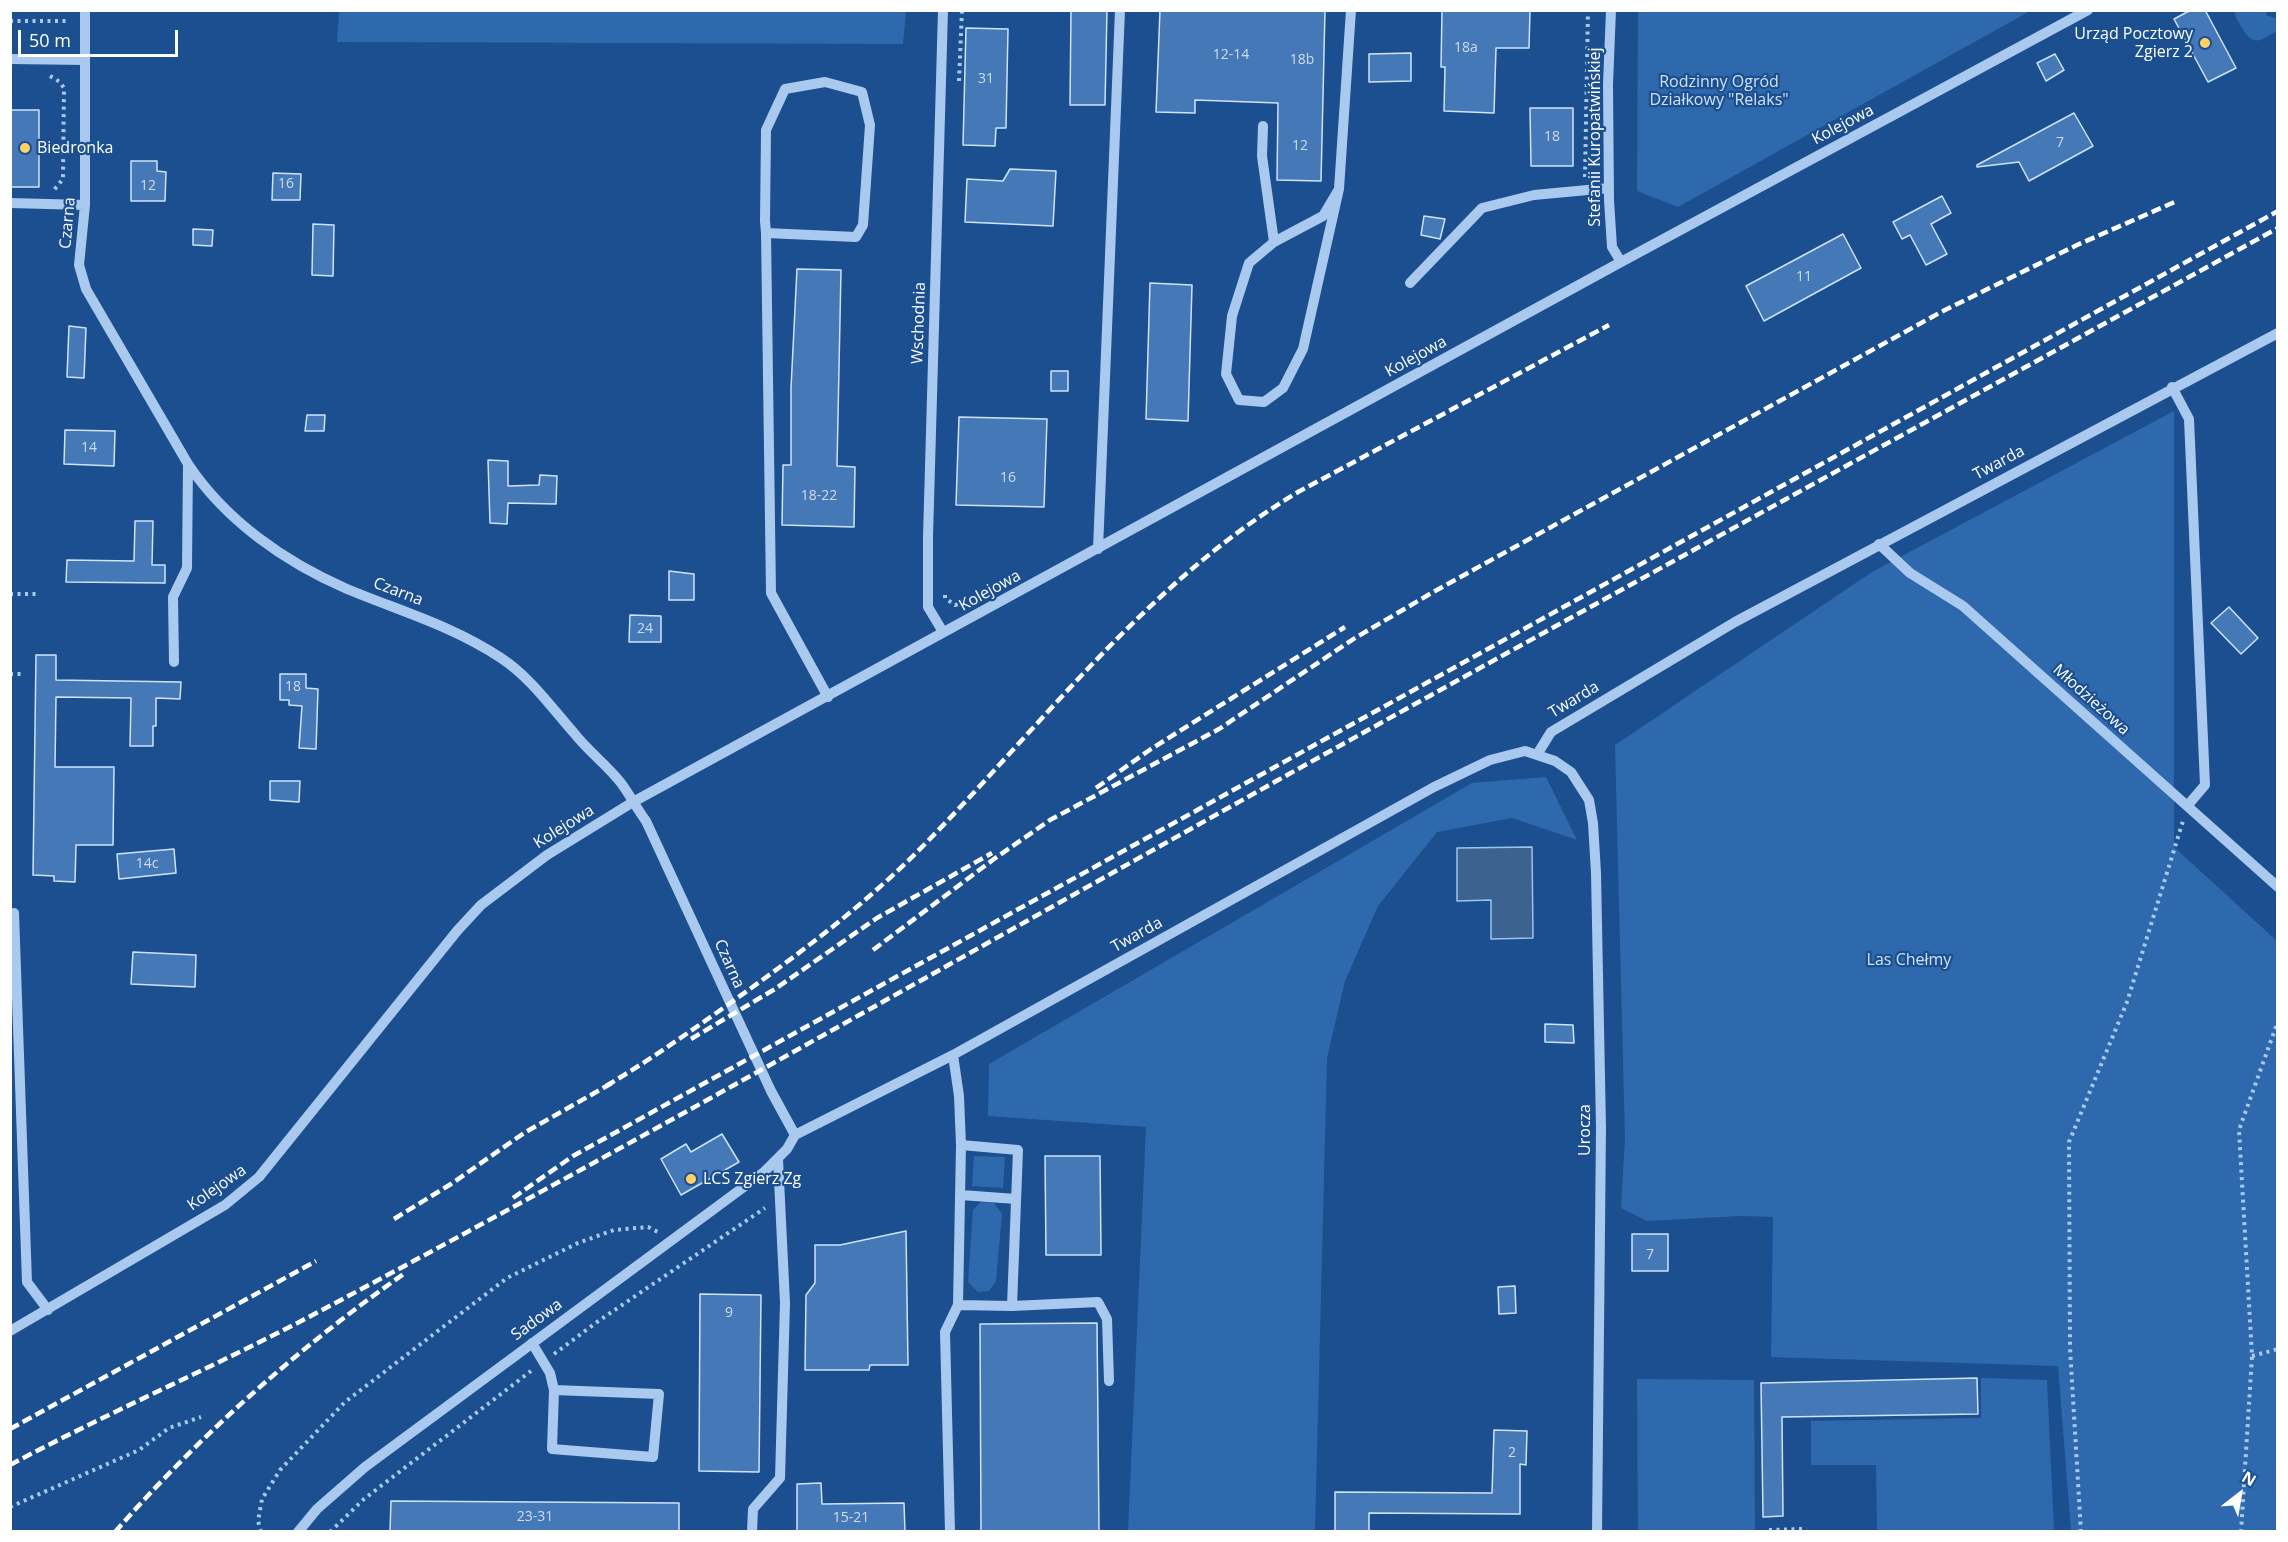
<!DOCTYPE html>
<meta charset="utf-8">
<style>
body{margin:0}
#map{position:relative;width:2288px;height:1542px;overflow:hidden;background:#1b4f8f;font-family:"Open Sans",sans-serif}
canvas{display:block}
.frame{position:absolute;inset:0;border:12px solid #fff;pointer-events:none}
.north{position:absolute;left:2210px;top:1464px;width:60px;height:60px;-webkit-text-stroke:4px #1b4f8f;paint-order:stroke;rotate:31deg;font-size:16px;font-weight:700;line-height:24px;text-align:center;color:#fff}
.north::after{content:'';display:block;margin:auto;width:21px;height:27px;background:#fff;clip-path:polygon(50% 0,100% 100%,50% 72%,0 100%)}
.scale{position:absolute;left:18px;top:30px;width:160px;height:27px;box-sizing:border-box;border:3px solid #fff;border-top:0;padding-left:8px;font-size:18px;line-height:21px;white-space:nowrap;color:#fff;-webkit-text-stroke:4px #1b4f8f;paint-order:stroke}
</style>
<div id="map">
<canvas width="2288" height="1542"></canvas>
<div class="frame"></div>
<div class="north">N</div>
<div class="scale">50 m</div>
</div>
<script>
const ctx = document.querySelector('canvas').getContext('2d');
ctx.lineJoin = 'round';
function fill(path, color) {
  ctx.fillStyle = color;
  ctx.fill(path, 'evenodd');
}
function trace(path, color, width, dash) {
  ctx.strokeStyle = color;
  ctx.lineWidth = width;
  ctx.lineCap = dash ? 'butt' : 'round';
  ctx.setLineDash(dash || []);
  ctx.stroke(path);
}
function drawText(font, color, halo, rows, align = 'center') {
  ctx.font = font + ' "Open Sans",sans-serif';
  ctx.lineWidth = 4.5;
  ctx.setLineDash([]);
  ctx.textBaseline = 'middle';
  ctx.strokeStyle = halo;
  ctx.fillStyle = color;
  for (const [text, x, y, turn = 0] of rows) {
    ctx.save();
    ctx.translate(x, y);
    ctx.rotate((+turn || 0) * Math.PI / 180);
    ctx.textAlign = isNaN(turn) ? turn : align;
    if (halo) ctx.strokeText(text, 0, 0);
    ctx.fillText(text, 0, 0);
    ctx.restore();
  }
}
const green = new Path2D(`
 M339 11V10L906 11 903 44 337 42Z
 M1638 11V10L2030 11 1678 207 1637 191Z
 M2234 11H2267L2266 15 2277 19V31C2261 40 2254 48 2242 28 2239 22 2235 17 2234 11Z
 M2174 411V847L2277 941V1531H2071L2058 1366 1771 1357 1773 1217 1741 1216 1647 1221 1621 1208 1625 1140 1615 745 1872 572Z
 M1546 777 1577 840 1512 818 1437 832 1378 906 1345 981 1327 1058 1315 1531H1128L1146 1127 988 1116 989 1064 1472 783Z
 M974 1156 1005 1157 1003 1188 972 1186Z
 M981 1202 994 1203 1002 1214 996 1281 989 1291 978 1292 968 1282 973 1210Z
 M1981 1378 2047 1380 2054 1530 1877 1531 1876 1465H1811V1421L1981 1418Z
 M1637 1379 1754 1380 1755 1531H1638Z`);
const water = new Path2D(`
 M1532 847 1533 938 1491 939V900L1457 901V848Z`);
const building = new Path2D(`
 M1071 10H1107L1105 105H1070Z
 M1160 10H1325L1321 181 1277 180 1278 103 1195 100V113L1156 112Z
 M1442 10H1530L1529 48H1496L1494 113 1444 111 1445 67H1441Z
 M2191 10H2205L2236 68 2208 82 2174 19Z
 M966 28 1008 29 1006 128H996L995 146 963 145Z
 M1411 53V81L1369 82V54Z
 M2055 54 2064 70 2046 81 2037 63Z
 M1530 108H1573V166H1531Z
 M10 110H39V187H10Z
 M2074 113 2093 146 2029 181 2019 162 1977 167V165Z
 M131 161H157V171L166 172 165 201H131Z
 M1010 169 1056 171 1053 226 965 222 967 179 1003 181Z
 M273 173 301 174 300 200H272Z
 M1942 196 1951 213 1931 224 1947 254 1926 265 1910 235 1902 239 1893 222Z
 M1424 216 1445 219 1440 239 1421 235Z
 M313 224 334 225 333 276 312 275Z
 M193 229 213 230 212 246 193 245Z
 M1843 234 1861 268 1764 321 1746 286Z
 M797 269 841 270 837 466 855 467 854 527 782 525 783 465H791V388Z
 M1150 283 1192 285 1188 421 1146 419Z
 M69 326 86 328 84 378 67 377Z
 M1051 371H1068V391H1051Z
 M307 415H325L324 431H305Z
 M959 417 1047 419 1044 507 956 505Z
 M65 430 115 431 114 466 64 464Z
 M488 460 508 461V486L539 485 540 475 557 476 556 504 508 503 507 524 490 523Z
 M135 521H153L152 565H165V583L66 582 67 560 134 561Z
 M669 571 694 574V600H669Z
 M2229 607 2258 638 2241 654 2211 623Z
 M630 615 661 616V642H629Z
 M36 655H56V680L181 682 180 699 156 698V726H153V746H130L131 698 56 697 55 767H114L113 845H76L75 882 54 881V876L33 875Z
 M280 674H306V688L318 689 316 749 299 748 302 706 289 705V700H280Z
 M270 781H300L299 802 270 800Z
 M174 849 176 873 119 879 117 854Z
 M133 952 196 955 195 987 131 984Z
 M1545 1024 1573 1025 1574 1043 1545 1042Z
 M722 1134 739 1162 681 1195 661 1159 686 1144 691 1152Z
 M1045 1156H1100L1101 1255H1046Z
 M906 1231 908 1365H870L869 1370H805L806 1295 815 1283V1245H840Z
 M1632 1234H1668V1271H1632Z
 M1515 1286 1516 1313 1499 1314 1498 1287Z
 M700 1294 761 1295 759 1472 699 1471Z
 M1097 1323 1099 1532H981L980 1324Z
 M1977 1378 1978 1414 1782 1417 1783 1516 1763 1517 1761 1383Z
 M1494 1430 1527 1431 1526 1465 1520 1464V1514L1369 1513V1532H1335V1492L1492 1493Z
 M821 1483 822 1504 904 1503 905 1532H797V1484Z
 M391 1501 679 1503V1532H390Z`);
const path = new Path2D(`
 M2186 10 2187 13
 M10 21H70
 M50 76 60 82 64 88 63 179 54 190
 M959 81 962 10
 M1585 177 1588 10
 M10 594H38
 M945 595V598L955 605 959 604
 M10 674H22
 M554 1354 597 1322 765 1208
 M2252 1356 2278 1349
 M10 1507 139 1450 169 1428 201 1417
 M1769 1530 1802 1529 1807 1532
 M261 1532 258 1521 262 1499 280 1470 345 1402 507 1278 578 1243 614 1230 648 1227 658 1232
 M330 1532 364 1499 531 1371
 M2081 1532 2070 1348 2069 1142 2127 1002 2183 821
 M2241 1532 2252 1356 2239 1130 2278 1021`);
const minor = new Path2D(`
 M85 10V205L79 265 86 289 188 464C226 521 285 562 347 589 400 611 453 626 501 658 530 677 551 707 574 733 588 751 607 765 621 783 630 795 637 809 646 821L771 1091 795 1135
 M1611 10 1608 84 1609 200 1612 247 1621 262
 M10 59 85 60
 M1263 126 1262 156 1274 242
 M1339 189 1323 216 1274 242 1249 263 1232 316 1226 374 1239 400 1264 402 1283 388 1303 349 1339 189 1351 10
 M10 203 85 205
 M766 233 856 237 863 225 870 125 862 92 825 82 785 89 766 130 765 221 766 233 771 593 828 697
 M1410 283 1482 208 1534 195 1609 188
 M2172 387 2189 419 2205 785 2188 805
 M1879 544 1910 573 1963 606 2278 887
 M1098 549 1120 10
 M943 632 928 607V537L943 10
 M174 662 173 597 187 568 188 464
 M1538 753 1551 732 1735 622 2278 333
 M14 913 27 1282 48 1310
 M795 1135 953 1055 1434 787 1490 760 1525 751 1555 761 1571 772 1589 800 1593 823 1596 873 1601 1128 1597 1532
 M961 1195 1016 1199
 M958 1305 1012 1306 1018 1150 961 1145
 M1012 1306 1098 1302 1107 1319 1109 1381
 M10 1331 225 1205 259 1177 457 931 481 905 547 855 633 802 1621 262 2088 10
 M532 1343 550 1373 554 1390 552 1449 653 1457 659 1394 554 1390
 M298 1532 317 1509 365 1467 764 1172 787 1149 795 1135
 M752 1532 753 1509 780 1478 785 1303 778 1159
 M950 1532 945 1332 958 1305 961 1145 959 1096 953 1055`);
const rail = new Path2D(`
 M1096 788 1151 749 1345 627
 M873 950 994 859 1050 820 1219 729 1355 638 1435 591 1941 312 2077 245 2177 201
 M691 1039 775 989 877 918 992 853
 M606 1086C655 1057 701 1024 747 991 807 948 866 903 918 851 1042 726 1145 584 1298 492L1609 325
 M513 1198 573 1156 2278 211
 M394 1219 451 1184 524 1133 612 1083
 M10 1429 316 1261
 M10 1465C113 1410 221 1364 324 1309 649 1136 968 953 1289 774 1618 591 1948 410 2278 228
 M115 1532C201 1434 298 1348 405 1273`);
const markers = [
 [2205,43,6,"#ffd166"],
 [25,148,6,"#ffd166"],
 [691,1179,6,"#ffd166"]
];
const numberNames = [
 ["18a",1466,48],
 ["12-14",1231,55],
 ["18b",1302,60],
 ["31",986,79],
 ["18",1552,137],
 ["7",2060,143],
 ["12",1300,146],
 ["16",286,184],
 ["12",148,186],
 ["11",1804,277],
 ["14",89,448],
 ["16",1008,478],
 ["18-22",819,496],
 ["24",645,629],
 ["18",293,687],
 ["14c",147,864],
 ["7",1650,1255],
 ["9",729,1313],
 ["2",1512,1453],
 ["23-31",535,1517],
 ["15-21",851,1518]
];
const poiNames = [
 ["Urząd Pocztowy",2193,34,"right"],
 ["Zgierz 2",2193,52,"right"],
 ["Biedronka",37,148],
 ["LCS Zgierz Zg",703,1179]
];
const parkNames = [
 ["Rodzinny Ogród",1719,82],
 ["Działkowy \"Relaks\"",1719,100],
 ["Las Chełmy",1909,960]
];
const streetNames = [
 ["Kolejowa",1843,125,-28],
 ["Stefanii Kuropatwińskiej",1595,137,-90],
 ["Czarna",68,223,-85],
 ["Wschodnia",919,323,-88],
 ["Kolejowa",1416,357,-29],
 ["Twarda",1999,463,-28],
 ["Kolejowa",990,591,-29],
 ["Czarna",398,592,21],
 ["Twarda",1574,700,-31],
 ["Młodzieżowa",2091,700,42],
 ["Kolejowa",564,827,-32],
 ["Twarda",1137,935,-29],
 ["Czarna",729,964,66],
 ["Urocza",1585,1130,-90],
 ["Kolejowa",217,1188,-35],
 ["Sadowa",537,1320,-36]
];
fill(green, '#2e69ad');
fill(water, '#3c6290');
trace(water, '#9cc4f0', 1.5);
fill(building, '#4478b7');
trace(building, '#cfe3fa', 1.5);
trace(path, '#a9c9ee', 4, [3, 4.5]);
trace(minor, '#a9c9ee', 10);
trace(rail, '#fff', 4.5, [10, 4.5]);
for (const [x, y, r, color] of markers) {
  const dot = new Path2D();
  dot.arc(x, y, r, 0, 2 * Math.PI);
  ctx.fillStyle = color;
  ctx.fill(dot);
  trace(dot, '#1b4f8f', 2);
}
drawText('14px', '#d0dded', null, numberNames);
drawText('16px', '#fff', '#1b4f8f', poiNames, 'left');
drawText('16px', '#cfe3fa', '#1b4f8f', parkNames);
drawText('16px', '#fff', '#1b4f8f', streetNames);
</script>
